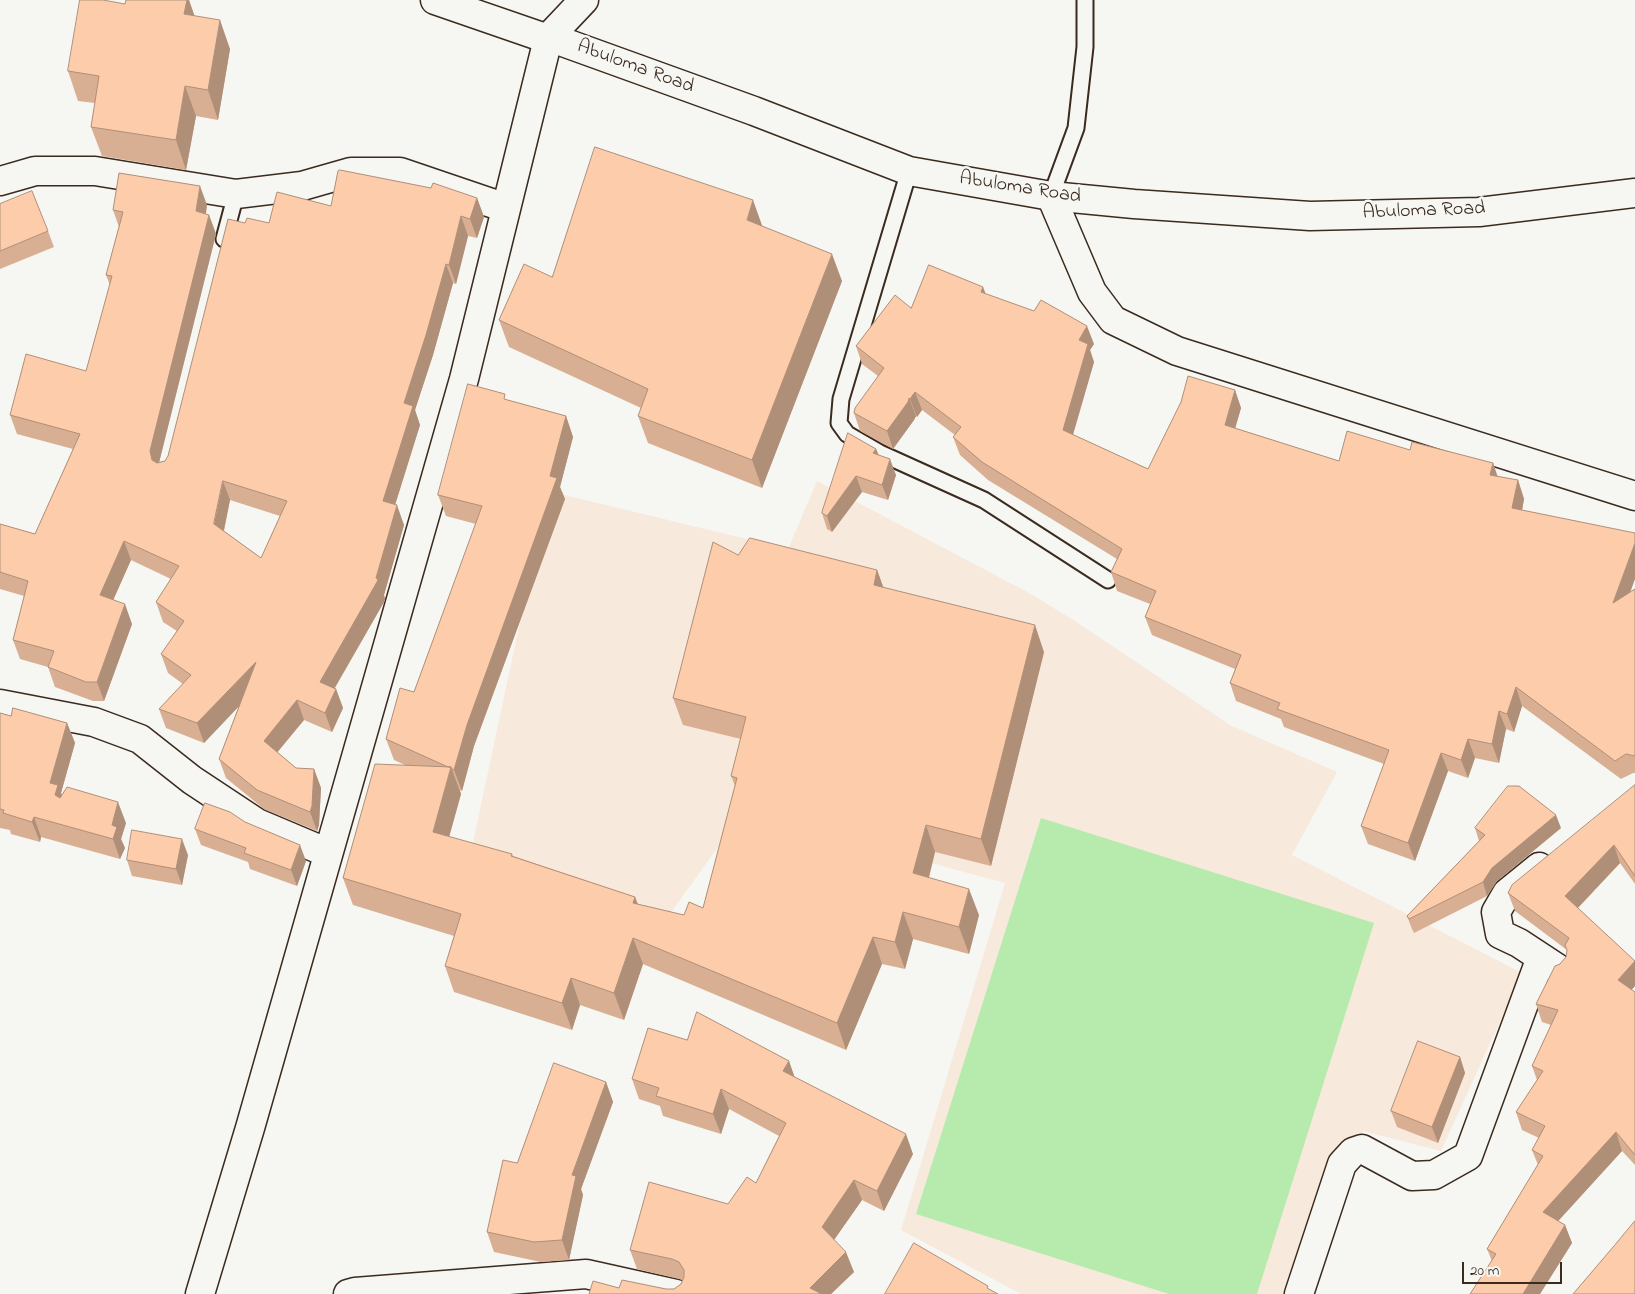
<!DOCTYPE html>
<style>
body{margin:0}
#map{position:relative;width:1635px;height:1294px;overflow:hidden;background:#f6f6f2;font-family:"Indie Flower",sans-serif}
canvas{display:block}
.scale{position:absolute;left:1462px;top:1262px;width:100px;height:22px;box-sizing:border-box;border:2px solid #3b2a1e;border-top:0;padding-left:6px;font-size:15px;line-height:18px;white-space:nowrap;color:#3b2a1e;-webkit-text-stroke:4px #f6f6f2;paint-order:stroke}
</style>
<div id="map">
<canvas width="1635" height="1294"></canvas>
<div class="scale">20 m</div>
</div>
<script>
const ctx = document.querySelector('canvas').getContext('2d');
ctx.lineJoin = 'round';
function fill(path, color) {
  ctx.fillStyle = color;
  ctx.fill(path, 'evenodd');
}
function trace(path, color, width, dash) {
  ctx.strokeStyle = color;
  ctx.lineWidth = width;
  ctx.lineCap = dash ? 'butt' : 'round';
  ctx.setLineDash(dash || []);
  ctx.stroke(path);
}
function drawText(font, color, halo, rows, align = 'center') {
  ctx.font = font + ' "Indie Flower",sans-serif';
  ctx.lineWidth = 5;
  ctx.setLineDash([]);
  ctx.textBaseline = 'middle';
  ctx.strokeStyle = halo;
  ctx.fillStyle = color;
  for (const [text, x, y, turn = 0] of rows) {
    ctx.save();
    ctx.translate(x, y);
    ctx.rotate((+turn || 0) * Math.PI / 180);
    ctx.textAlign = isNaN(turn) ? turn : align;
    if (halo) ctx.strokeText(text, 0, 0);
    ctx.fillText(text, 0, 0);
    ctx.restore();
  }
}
const built = new Path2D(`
 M817 481 1031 594 1078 623 1230 725 1337 772 1292 855 1522 973 1441 1151 1363 1131 1305 1294H1021L901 1230 1005 883 743 812 670 914 472 847 548 491 788 549Z`);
const green = new Path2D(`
 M1041 818 1374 923 1257 1294H1169L916 1214Z`);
const service = new Path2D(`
 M909 171 841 399 839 423 847 434 880 453 984 500 1108 580
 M1051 196 1076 128 1085 47V0
 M224 239 236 194`);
const minor = new Path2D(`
 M549 37 584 0
 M0 181 35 171H95L236 194 302 186 351 172H400L506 208
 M1051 196 1092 292 1113 320 1177 351 1635 496
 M0 704 94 722 140 739 192 780 257 823 328 853
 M1539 867 1507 893 1496 912 1500 934 1519 943 1557 968
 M200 1294 250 1128 464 379 548 39
 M348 1294 355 1292 586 1274 676 1294
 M1299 1294 1342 1164 1353 1152 1362 1149 1412 1176 1434 1175 1468 1156 1540 960 1558 969`);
const tertiary = new Path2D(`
 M435 0 548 39 549 37 754 111 909 171 1051 196 1134 204 1310 216 1479 212 1635 193`);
const wall = new Path2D(`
 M189 0 194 15 230 49 218 120 196 116 186 170 102 156 91 127 95 103 78 101 68 71 125 4Z
 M477 198 484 217 477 238 468 236 456 284 453 283 433 355 415 410 420 425 395 505 404 525 384 595 385 599 384 602 335 688 336 689 343 708 332 732 304 720 277 752 296 768 314 769 321 788 319 825 317 831 264 809 226 778 219 759 239 706 204 743 166 728 159 709 183 684 168 673 161 654 177 631 163 622 156 602 171 579 131 560 113 600 132 624 104 701H93L55 687 48 667 20 659 13 640 24 596 0 589V524L35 534 73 449 17 434 10 415 86 371 110 285 106 275 119 227 113 210 207 205 206 214 209 215 216 234 159 462 165 461 168 456 245 223H269L331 206ZM230 500 280 516 261 558 224 531Z
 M0 204 48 231 54 247 0 269Z
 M763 226 842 281 762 488 648 443 638 416 641 408 509 347 499 320 552 277Z
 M983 287 985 294 1094 344 1090 350 1094 362 1073 435 1148 469 1235 390 1241 408 1235 428 1339 461 1410 450 1493 463 1498 477 1518 480 1524 499 1522 510 1630 592 1635 589V773H1633L1621 779 1522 706 1514 732 1506 729 1499 763 1475 758 1468 778 1448 771 1415 861 1368 844 1361 826 1384 764 1284 727 1281 719 1236 701 1230 683 1235 669 1152 635 1145 617 1150 604 1117 591 1111 572 1117 559 988 480 960 455 953 437 955 435 922 410 917 417 916 416 914 420 893 449 860 431 854 413 878 376 862 364 856 346Z
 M508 400 566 416 573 437 560 487 565 499 474 746 462 791 460 790 461 794 449 837 512 854 513 856 635 897 638 904 684 915 703 908 735 786 731 776 741 739 683 725 673 698 738 555 877 570 883 587 1044 652 991 866 935 852 929 878 979 915 969 954 913 939 905 969 882 964 846 1050 643 964 624 1020 580 1005 572 1030 454 992 445 966 454 936 353 905 343 878 405 765 394 760 386 739 414 692 476 524 446 516 438 495Z
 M876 449 879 455 896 475 888 500 862 492 832 532 827 529 822 513Z
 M0 713 11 716 67 723 75 743 61 793 62 795 126 823 121 839 125 848 120 859 41 837 40 842 11 834 10 830 0 828Z
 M1635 785V884L1620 863 1578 908 1635 962V986L1631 990 1635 992V1165L1622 1151 1558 1221 1565 1225 1572 1243 1540 1294H1470L1492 1261 1487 1249 1538 1165 1532 1150 1539 1138 1522 1130 1516 1112 1537 1080 1532 1066 1551 1025 1542 1022 1536 1004 1560 964 1566 957 1567 950 1515 911 1508 893Z
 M1475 828H1561L1497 881 1487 896 1414 933 1412 929 1407 916 1479 841Z
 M195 829 306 861 297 886 250 869 248 862 201 845Z
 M188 855 182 885 132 876 127 860Z
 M687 1040 789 1061 794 1077 913 1154 884 1211 862 1200 834 1240 854 1272 831 1294H589L619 1288 666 1289H674L681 1284 682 1280 679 1279 637 1269 630 1250 728 1204 756 1183 779 1136 729 1109 721 1134 663 1116 660 1106 639 1099 632 1079Z
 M1460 1057 1465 1073 1438 1143 1397 1127 1391 1111Z
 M606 1082 613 1102 581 1189 583 1195 569 1260 541 1262 494 1252 487 1232 517 1163Z`);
const shadedWall = new Path2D(`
 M187 0H189L198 26 184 14Z
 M220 20 230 49 218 120 208 90Z
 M185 86 196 116 186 170 176 140Z
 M200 186 207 205 203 231 196 211Z
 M477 198 484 217 477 238 470 219Z
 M753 200 763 228 747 220Z
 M209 215 216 234 157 471 152 460 150 451Z
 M461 216 468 236 456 284 449 265Z
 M832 254 842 281 762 488 752 460Z
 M446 264 453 283 433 355 415 410 420 425 390 521 383 501 404 403Z
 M983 287 990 305 981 292Z
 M1087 326 1094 344 1090 350 1094 362 1069 448 1063 430 1079 340Z
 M1235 390 1241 408 1231 443 1225 425Z
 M915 392 922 410 917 417 910 399Z
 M909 398 916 416 914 420 893 449 887 431Z
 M566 416 573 437 560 487 565 499 474 746 462 791 454 770 467 725 550 476Z
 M876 449 882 464 873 453Z
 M890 459 896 475 888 500 882 485Z
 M1493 463 1499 482 1490 475Z
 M856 476 862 492 832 532 827 516Z
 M1518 480 1524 499 1519 527 1512 508Z
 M223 481 230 500 221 544 214 524Z
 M397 505 404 525 384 595 385 599 384 602 327 701 320 682 376 578Z
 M124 541 131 560 107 614 100 595Z
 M1635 543V579L1620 621 1613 603Z
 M877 570 887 597 874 585Z
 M125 604 132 624 104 701 97 682Z
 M1035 625 1044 652 991 866 981 839Z
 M256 662 263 681 204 743 197 723Z
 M1516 687 1522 706 1514 732 1507 714Z
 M336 689 343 708 332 732 325 713Z
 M297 700 304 720 271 760 264 741Z
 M1499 711 1506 729 1499 763 1492 744Z
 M67 723 75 743 61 793 66 806 62 816 50 783Z
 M1468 739 1475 758 1468 778 1461 760Z
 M1441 753 1448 771 1415 861 1408 843Z
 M451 767 461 794 443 859 433 832Z
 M314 769 321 788 319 825 317 831 310 812Z
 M118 802 126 823 121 839 125 848 120 859 113 839 112 825Z
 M1556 815 1561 828 1497 881 1487 896 1483 882 1492 868Z
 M34 817 41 837 40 842 32 822Z
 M926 825 935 852 923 900 913 873Z
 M182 839 188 855 182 885 176 869Z
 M300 845 306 861 297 886 291 870Z
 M1614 845 1620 863 1572 914 1565 896Z
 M969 889 979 915 969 954 959 927Z
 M635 897 645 924 633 903Z
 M903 912 913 939 905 969 895 942Z
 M873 937 882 964 846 1050 837 1023Z
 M633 938 643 964 624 1020 614 993Z
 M1635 961V986L1624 998 1618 980Z
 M571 978 580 1005 572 1030 562 1003Z
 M1460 1057 1465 1073 1438 1143 1432 1127Z
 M789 1061 796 1081 783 1071Z
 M606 1082 613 1102 581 1189 583 1195 569 1260 562 1240 572 1175Z
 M721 1089 729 1109 721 1134 713 1114Z
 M1616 1132 1622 1151 1550 1230 1543 1212Z
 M906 1134 913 1154 884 1211 877 1191Z
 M854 1180 862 1200 829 1247 822 1227Z
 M1565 1225 1572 1243 1540 1294H1523Z
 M846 1252 854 1272 831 1294H813L810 1288Z`);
const building = new Path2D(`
 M80 0H103L125 4 126 0H187L184 14 220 20 208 90 185 86 176 140 91 127 99 76 68 71Z
 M595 147 753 200 747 220 832 254 752 460 638 416 648 389 499 320 524 264 552 277Z
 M340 170 431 188 433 183 477 198 470 219 461 216 449 265 446 264 426 335 404 403 413 406 383 501 397 505 376 578 378 579 377 582 320 682 336 689 325 713 297 700 264 741 296 768 314 769 312 806 310 812 257 790 219 759 256 662 197 723 159 709 191 675 161 654 184 621 156 602 179 566 124 541 100 595 125 604 97 682H86L48 667 54 651 13 640 28 581 0 572V524L35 534 80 434 10 415 26 354 86 371 112 276 106 275 123 212 113 210 119 173 200 186 196 211 209 215 150 451 152 460 157 463 165 461 168 456 228 219 245 223 247 218 269 223 277 192 331 206 338 171ZM223 481 287 501 261 558 214 524Z
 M32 191 48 231 0 251V204Z
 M929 265 983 287 981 292 1034 311 1041 300 1087 326 1079 340 1088 344 1063 430 1148 469 1181 402 1188 376 1235 390 1225 425 1339 461 1347 431 1410 450 1412 442 1493 463 1490 475 1518 480 1512 508 1635 533V543L1613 603 1635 589V756L1626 754 1615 761 1516 687 1507 714 1499 711 1492 744 1468 739 1461 760 1441 753 1408 843 1361 826 1389 750 1277 709 1280 703 1230 683 1241 655 1145 617 1156 591 1111 572 1122 549 982 462 953 437 961 427 915 392 910 399 909 398 908 402 887 431 854 413 855 408 884 368 856 346 895 295 911 308Z
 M468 384 505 394 504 399 566 416 550 476 557 478 467 725 454 770 452 769 451 767H448L386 739 400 688 414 692 482 506 438 495Z
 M848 433 876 449 873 453 890 459 882 485 856 476 827 516 822 513Z
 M750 538 877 570 874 585 1035 625 981 839 926 825 913 873 969 889 959 927 903 912 895 942 873 937 837 1023 633 938 614 993 571 978 562 1003 445 966 461 914 343 878 375 764 451 767 433 832 512 854 511 856 635 897 633 903 684 915 689 902 703 908 737 778 731 776 746 717 673 698 713 542 738 555Z
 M13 708 67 723 50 783 58 785 55 795 60 798 67 787 118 802 112 825 117 827 113 839 34 817 32 822 3 813 4 810 0 809V713L11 716Z
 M1635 785V876L1614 845 1565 896 1635 961 1618 980 1635 992V1155L1616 1132 1543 1212 1565 1225 1523 1294H1470L1496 1254 1487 1249 1543 1156 1532 1150 1545 1126 1516 1112 1543 1071 1532 1066 1558 1010 1536 1004 1555 966 1560 964 1566 957 1567 950 1565 945 1569 938 1508 893 1512 885Z
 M1508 786H1519L1556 815 1492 868 1483 882 1409 919 1407 916 1485 835 1475 828Z
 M205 803 230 812 245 822 300 845 291 870 244 853 246 848 195 829Z
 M132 830 182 839 176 869 127 860Z
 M697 1012 789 1061 783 1071 906 1134 877 1191 854 1180 822 1227 846 1252 810 1288 820 1293V1294H589L593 1281 619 1288 622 1280 666 1289H674L681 1284 684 1277V1270L679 1262 672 1259 630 1250 649 1182 728 1204 747 1177 756 1183 786 1123 721 1089 713 1114 656 1096 659 1088 632 1079 648 1028 687 1040Z
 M1418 1041 1460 1057 1432 1127 1391 1111Z
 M554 1063 606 1082 572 1175 576 1176 562 1240 534 1242 487 1232 503 1160 517 1163Z
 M1635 1221V1294H1573L1614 1246Z
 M914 1243 988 1286 987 1288 998 1294H885Z`);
const streetNames = [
 ["Abuloma Road",635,68,20],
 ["Abuloma Road",1020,189,9],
 ["Abuloma Road",1424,212,-2]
];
fill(built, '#f8e9dd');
fill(green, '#b7ebad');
trace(service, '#3b2a1e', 19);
trace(minor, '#3b2a1e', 31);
trace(tertiary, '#3b2a1e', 31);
trace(service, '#f6f6f2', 15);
trace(minor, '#f6f6f2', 28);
trace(tertiary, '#f6f6f2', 28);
fill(wall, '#d9af93');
fill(shadedWall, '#b08f78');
fill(building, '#fcccab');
trace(building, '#b08f78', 1);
drawText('20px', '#3b2a1e', '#f6f6f2', streetNames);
</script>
